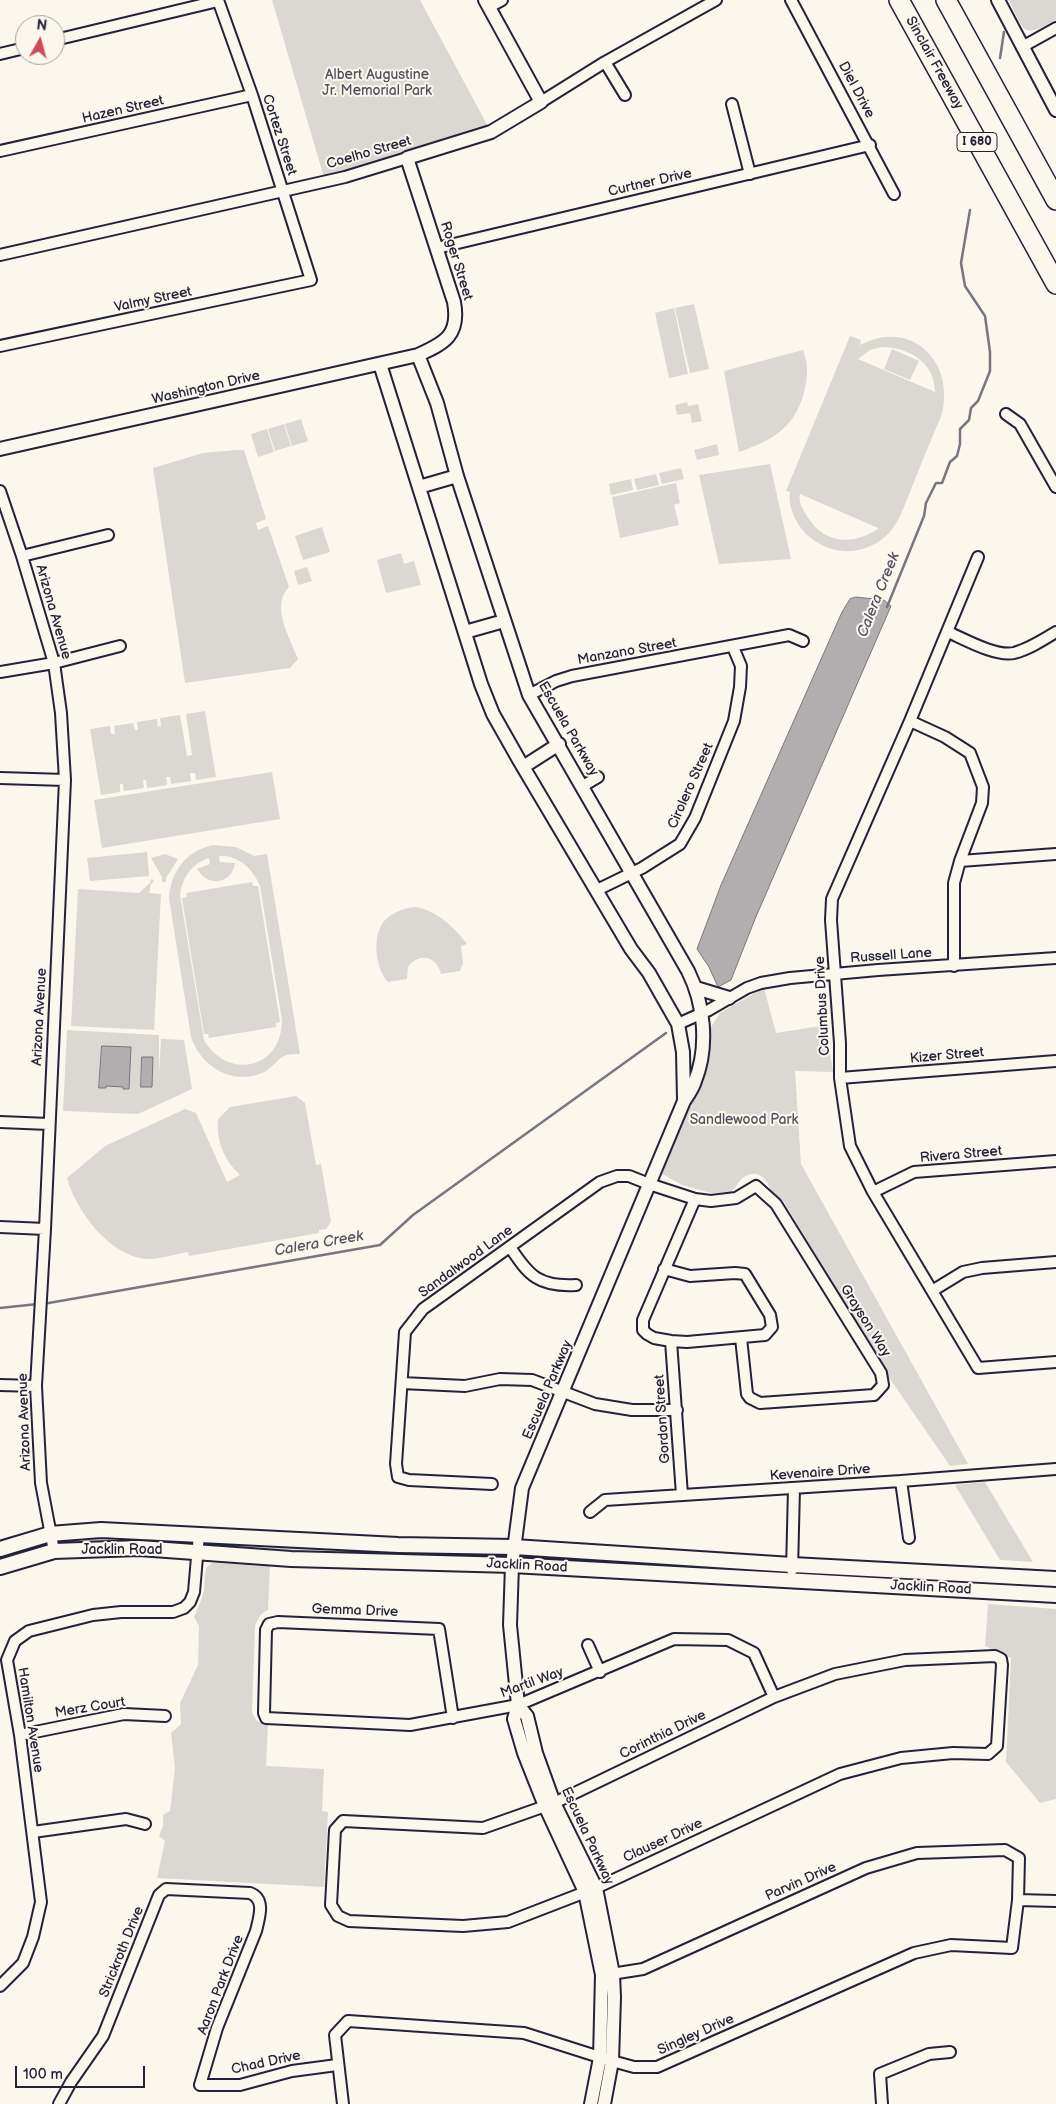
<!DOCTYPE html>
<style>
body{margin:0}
#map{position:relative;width:1056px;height:2104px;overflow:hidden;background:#fbf7ec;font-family:"Balsamiq Sans",sans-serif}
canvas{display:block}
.north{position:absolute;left:15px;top:15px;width:50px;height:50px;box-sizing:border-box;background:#fbf7ec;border:1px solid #a4a2a5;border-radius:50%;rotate:7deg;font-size:14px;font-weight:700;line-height:20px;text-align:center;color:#22223b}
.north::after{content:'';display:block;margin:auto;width:18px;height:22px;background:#d1495b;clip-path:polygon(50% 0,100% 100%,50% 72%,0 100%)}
.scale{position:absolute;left:15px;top:2066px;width:130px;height:22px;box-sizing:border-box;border:2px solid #22223b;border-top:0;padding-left:6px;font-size:15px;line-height:18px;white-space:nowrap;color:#22223b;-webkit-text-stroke:4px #fbf7ec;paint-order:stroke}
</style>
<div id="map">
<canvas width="1056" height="2104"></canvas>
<div class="north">N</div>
<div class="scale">100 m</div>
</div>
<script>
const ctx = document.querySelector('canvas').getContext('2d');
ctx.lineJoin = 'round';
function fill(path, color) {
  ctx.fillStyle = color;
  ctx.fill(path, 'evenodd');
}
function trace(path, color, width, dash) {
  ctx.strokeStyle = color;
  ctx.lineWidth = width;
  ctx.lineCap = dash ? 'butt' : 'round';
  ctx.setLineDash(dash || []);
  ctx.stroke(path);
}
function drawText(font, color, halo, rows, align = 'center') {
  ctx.font = font + ' "Balsamiq Sans",sans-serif';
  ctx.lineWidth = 4;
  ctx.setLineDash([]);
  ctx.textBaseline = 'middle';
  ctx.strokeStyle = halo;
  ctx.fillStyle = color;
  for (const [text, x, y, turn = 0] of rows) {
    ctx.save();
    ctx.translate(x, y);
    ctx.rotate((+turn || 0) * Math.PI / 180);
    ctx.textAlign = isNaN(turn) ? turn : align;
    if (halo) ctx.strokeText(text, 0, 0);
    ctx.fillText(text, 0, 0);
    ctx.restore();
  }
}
const green = new Path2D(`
 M272 0H420L491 132 325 181Z
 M1009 0H1056V20C1021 39 1025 32 1009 0Z
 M694 304 709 369 690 373 675 308Z
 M674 308 688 374 669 378 655 313Z
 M850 336 861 340 860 345C911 318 955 361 942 414 931 440 920 466 910 492 904 506 899 522 889 533 868 555 836 557 812 539 799 530 787 508 790 492L786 491ZM881 347C908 347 935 362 935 392L858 359 870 350ZM800 494 878 528V529C853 545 824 545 807 516 803 510 798 502 800 494Z
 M892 349 919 361 910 380 884 369Z
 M803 350C808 363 808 374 805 388 797 426 774 440 739 452L724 371Z
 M687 402 688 406 698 404 702 421 692 423 690 413 677 415 675 405Z
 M301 419 308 441 292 446 285 424Z
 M284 424 291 446 275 451 268 429Z
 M267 429 274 452 258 457 251 434Z
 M717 444 719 455 697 460 694 450Z
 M237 450H244L266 519 256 523 258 530 268 526 289 587C270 606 290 638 298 659L290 668 185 683 153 468 203 453Z
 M770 464 791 559 719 564 699 475Z
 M681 468 684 479 662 484 659 473Z
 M656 474 659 485 637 490 634 479Z
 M631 479 633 490 611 495 609 484Z
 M676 483 680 503 674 505 679 525 620 538 612 497Z
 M322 527 330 552 303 560 295 536Z
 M401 553 404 564 414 561 421 585 386 593 377 560Z
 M307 567 312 581 298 585 294 571Z
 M205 711 216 777 196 780 195 773H190L191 781 171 784 170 777H166L167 785 147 788 146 780H143L144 788 124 791 123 784H120V792L101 795 90 729 110 726 111 734H115L114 726 133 723 135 730H138L137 722 157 719 158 727 161 726 160 718 180 715 187 756 192 755 186 714Z
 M272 772 280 819 102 848 94 800Z
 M213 845 236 847 254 856 267 854 300 1054C295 1054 288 1054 284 1056 277 1059 272 1069 262 1073 231 1086 201 1066 191 1037L169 898C171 871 186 851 213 845ZM219 856C239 855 253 869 260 886L282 1020C282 1069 228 1081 204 1040L180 895C182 878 192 863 209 858L210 864 197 869C207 887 232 885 235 863L220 862Z
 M147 852 149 876 90 881 87 858Z
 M165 854 178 859 166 878V882H162V877L151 858Z
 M151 879 154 881 151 884 149 893 161 894 154 1030 71 1026 78 889 139 893 150 883Z
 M252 882 253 886H258L280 1022 276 1023V1027L209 1038 208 1034H204L182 898 187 897 186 893Z
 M416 907C439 912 454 927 467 944L461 946 463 963 460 971 441 974C437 956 419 952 408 967L407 979 388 982C375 969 371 933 386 919 394 912 406 907 416 907Z
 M764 988 776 1033 826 1025 833 1072 795 1071 801 1164 968 1464 950 1466 888 1376 783 1200 773 1195C768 1183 761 1167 744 1177 739 1180 736 1188 731 1192L711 1193 682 1185 659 1172 707 1069 711 1027 720 1013Z
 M67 1030 159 1035V1075L161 1039 184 1040 192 1089 138 1114 63 1111Z
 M296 1096 305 1103 316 1165 321 1164 331 1222 326 1229 319 1230V1233L189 1256 188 1252C175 1254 158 1260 145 1259 109 1255 76 1211 67 1178L105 1146 185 1109 196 1113 227 1182 240 1175C224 1160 216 1141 218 1119L230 1107Z
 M985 1482 1033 1562 1000 1560 955 1485Z
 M110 1536 125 1538 89 1544 67 1541Z
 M212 1545 282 1548 300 1545 488 1554 490 1556 404 1552 385 1555 212 1547Z
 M629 1562 775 1569 776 1570V1572L721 1568 704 1570 611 1564Z
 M214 1563 270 1566 268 1610C260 1613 258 1619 255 1626L252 1711C254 1720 259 1723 268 1725L266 1766 324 1769 322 1811 328 1812 324 1887 157 1878 165 1841 159 1836 163 1826V1815L170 1811 175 1768 171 1733 181 1724 180 1703 198 1665 199 1626 194 1617C197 1609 201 1602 203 1594 207 1583 200 1566 214 1563Z
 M806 1571 1056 1584V1590L807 1576Z
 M988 1604 1056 1609V1799L1040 1803 1006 1762 1011 1658 985 1646Z`);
const water = new Path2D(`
 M856 597 884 600 891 606 755 919 731 980 718 987 709 967 697 949 721 885 842 612 850 599Z
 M102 1046 131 1047 129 1089H123V1087L106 1086V1088H99Z
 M142 1057H153L152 1087H141Z`);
const stream = new Path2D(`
 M1000 58 1004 32
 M887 607 924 516 926 503 936 483H942L950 462 957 456 960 444V429L969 420 971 408 978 401 990 371V352L985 316 965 286 961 263 970 210
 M43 1304 380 1245 413 1215 666 1033
 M0 1308 38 1304`);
const minor = new Path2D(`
 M791 0 894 194
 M489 7 502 0
 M55 40 218 1
 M1022 47 1056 28
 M0 54 25 48
 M605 62 625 95
 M541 102 605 62 716 0
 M732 104 750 174
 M0 151 252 95
 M437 248 870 145
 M0 255 345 177 407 158
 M0 346 311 280 252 95 218 0
 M1006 414 1020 424 1056 487
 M0 491 22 556 54 663 61 713 65 780 45 1229 36 1386 41 1483 54 1551
 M22 556 108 535
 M978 557 910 721 832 899 831 920 840 1043V1078L850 1146 873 1192 978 1368 1056 1362
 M948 632C964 639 996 657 1014 653 1029 649 1043 640 1056 632
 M0 672 54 663 120 646
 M529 695 556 681 572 676 789 635 803 641
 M910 721 945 737 970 753 983 787 982 803 960 861 954 883V966
 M0 778 65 780
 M583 786 598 777
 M960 861 1056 854
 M597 890 642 868 680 844 695 818 734 721 740 687 741 666 733 647
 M678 1024 709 1010 747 988 761 983 790 978 878 970 1056 958
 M840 1078 1056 1061
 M0 1122 49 1124
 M873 1192 914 1172 1056 1161
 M0 1227 45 1229
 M510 1247C529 1276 539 1287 576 1285
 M664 1269 690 1276 735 1273 745 1274 770 1315 772 1327 765 1335 687 1342 671 1341 654 1338 647 1334 643 1330V1320L695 1199
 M932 1291 963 1272 982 1268 1056 1262
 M671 1341 682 1495
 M402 1383 465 1386 500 1379 532 1380 595 1404 632 1410H677
 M0 1385 36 1386
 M901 1481 909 1538
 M492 1484 409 1480 398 1477 396 1464 405 1332 423 1309 600 1182 617 1176H629L649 1184 695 1199 711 1201 736 1198 756 1186 776 1204 881 1373 883 1385 874 1395 760 1403 750 1398 747 1394 741 1338
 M590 1512 605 1500 901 1481 1056 1469
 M792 1570 794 1488
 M588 1645 600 1672
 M995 1656 1001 1659 1002 1665 997 1746 988 1754 953 1753 901 1758 840 1774 596 1888 508 1922 463 1926 349 1921 338 1916 331 1905 335 1830 343 1821 483 1828 554 1803 774 1697 835 1674 905 1660Z
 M453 1718 439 1629 278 1622 269 1624 266 1630 264 1713 266 1718 410 1725 518 1705 674 1639 728 1640 754 1653 774 1697
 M20 1735 124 1714 165 1716
 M33 1832 126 1819 145 1824
 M1018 1900 1056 1901
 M0 1986 23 1963 33 1937 41 1902 20 1735 7 1660 15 1641 29 1631 93 1615 121 1612H173L184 1608 190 1602 194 1592 199 1534
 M59 2104 71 2082 103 2036 159 1895 166 1889 250 1893C266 1899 259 1918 256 1931L217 2028 200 2085H240L292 2071 337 2065
 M343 2104 335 2035 348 2021 524 2033 612 2061 634 2067H657L914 1953 951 1945 1012 1948 1018 1900 1019 1858 1005 1850 917 1853 866 1868 643 1969 605 1975
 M882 2104 880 2074 929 2054 950 2052`);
const tertiary = new Path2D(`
 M998 0 1056 110
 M418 355 437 403 457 476 529 695 688 971C704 1003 709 1046 695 1081 693 1088 688 1095 684 1101L522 1488 512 1565 510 1625 518 1705 514 1719 524 1753 545 1806 585 1892 602 1975 600 2058 591 2104
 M380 364 481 684 493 714 519 760 631 949 649 973 678 1024 683 1052 684 1099
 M0 449 418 355C445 343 460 335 454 302L407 158 491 132 541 102 485 0
 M419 487 457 476
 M465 632 504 621
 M523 767 559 744
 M696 988 729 998
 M518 1705 527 1716 536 1753 554 1803 596 1888 613 1974 614 1997 612 2061 604 2104`);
const secondary = new Path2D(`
 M0 1549 50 1534 101 1530 398 1545 514 1547 792 1565 1056 1579
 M0 1567 54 1551 139 1548 291 1559 512 1565 1056 1595`);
const motorway = new Path2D(`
 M899 0 1056 284
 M946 0 1056 200`);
const shields = [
 [977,142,40]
];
const shieldNames = [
 ["I 680",977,142]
];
const streetNames = [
 ["Sinclair Freeway",934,63,61],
 ["Diel Drive",856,90,62],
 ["Hazen Street",123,110,-13],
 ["Cortez Street",279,135,72],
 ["Coelho Street",369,153,-16],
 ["Curtner Drive",650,183,-13],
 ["Roger Street",456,261,73],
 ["Valmy Street",153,300,-12],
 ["Washington Drive",206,388,-13],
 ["Arizona Avenue",53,612,74],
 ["Manzano Street",627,652,-10],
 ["Escuela Parkway",568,729,60],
 ["Cirolero Street",691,786,-66],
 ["Russell Lane",891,956,-4],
 ["Columbus Drive",823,1006,-93],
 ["Arizona Avenue",40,1017,-87],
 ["Kizer Street",947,1056,-5],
 ["Rivera Street",961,1155,-5],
 ["Sandalwood Lane",466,1262,-36],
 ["Grayson Way",865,1321,58],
 ["Escuela Parkway",548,1390,-67],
 ["Gordon Street",663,1419,-94],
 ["Arizona Avenue",25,1422,-92],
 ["Kevenaire Drive",820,1473,-4],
 ["Jacklin Road",122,1550],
 ["Jacklin Road",527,1566,3],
 ["Jacklin Road",931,1588,3],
 ["Gemma Drive",355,1611,2],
 ["Martil Way",532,1683,-20],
 ["Merz Court",90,1708,-9],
 ["Hamilton Avenue",30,1720,81],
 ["Corinthia Drive",663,1735,-26],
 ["Escuela Parkway",587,1836,65],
 ["Clauser Drive",663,1841,-25],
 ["Parvin Drive",801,1882,-24],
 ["Strickroth Drive",122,1952,-68],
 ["Aaron Park Drive",221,1985,-69],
 ["Singley Drive",696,2035,-24],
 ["Chad Drive",266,2063,-12]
];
const parkNames = [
 ["Albert Augustine",377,75],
 ["Jr. Memorial Park",377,91],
 ["Sandlewood Park",744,1120]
];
const waterNames = [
 ["Calera Creek",879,595,-68],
 ["Calera Creek",319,1244,-10]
];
fill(green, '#dbd8d3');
fill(water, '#b1aeb0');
trace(water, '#787681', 1);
trace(stream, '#787681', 2.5);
trace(minor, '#22223b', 14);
trace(tertiary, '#22223b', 16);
trace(secondary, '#22223b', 18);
trace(motorway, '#22223b', 22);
trace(minor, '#fbf7ec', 10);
trace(tertiary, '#fbf7ec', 12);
trace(secondary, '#fbf7ec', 14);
trace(motorway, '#fbf7ec', 19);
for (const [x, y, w] of shields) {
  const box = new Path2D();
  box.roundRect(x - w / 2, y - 9.5, w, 19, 4);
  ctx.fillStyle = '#fbf7ec';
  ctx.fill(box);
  trace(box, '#22223b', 1);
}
drawText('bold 12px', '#22223b', null, shieldNames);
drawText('14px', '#22223b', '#fbf7ec', streetNames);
drawText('14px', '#505061', '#fbf7ec', parkNames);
drawText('italic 15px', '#545364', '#fbf7ec', waterNames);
</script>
